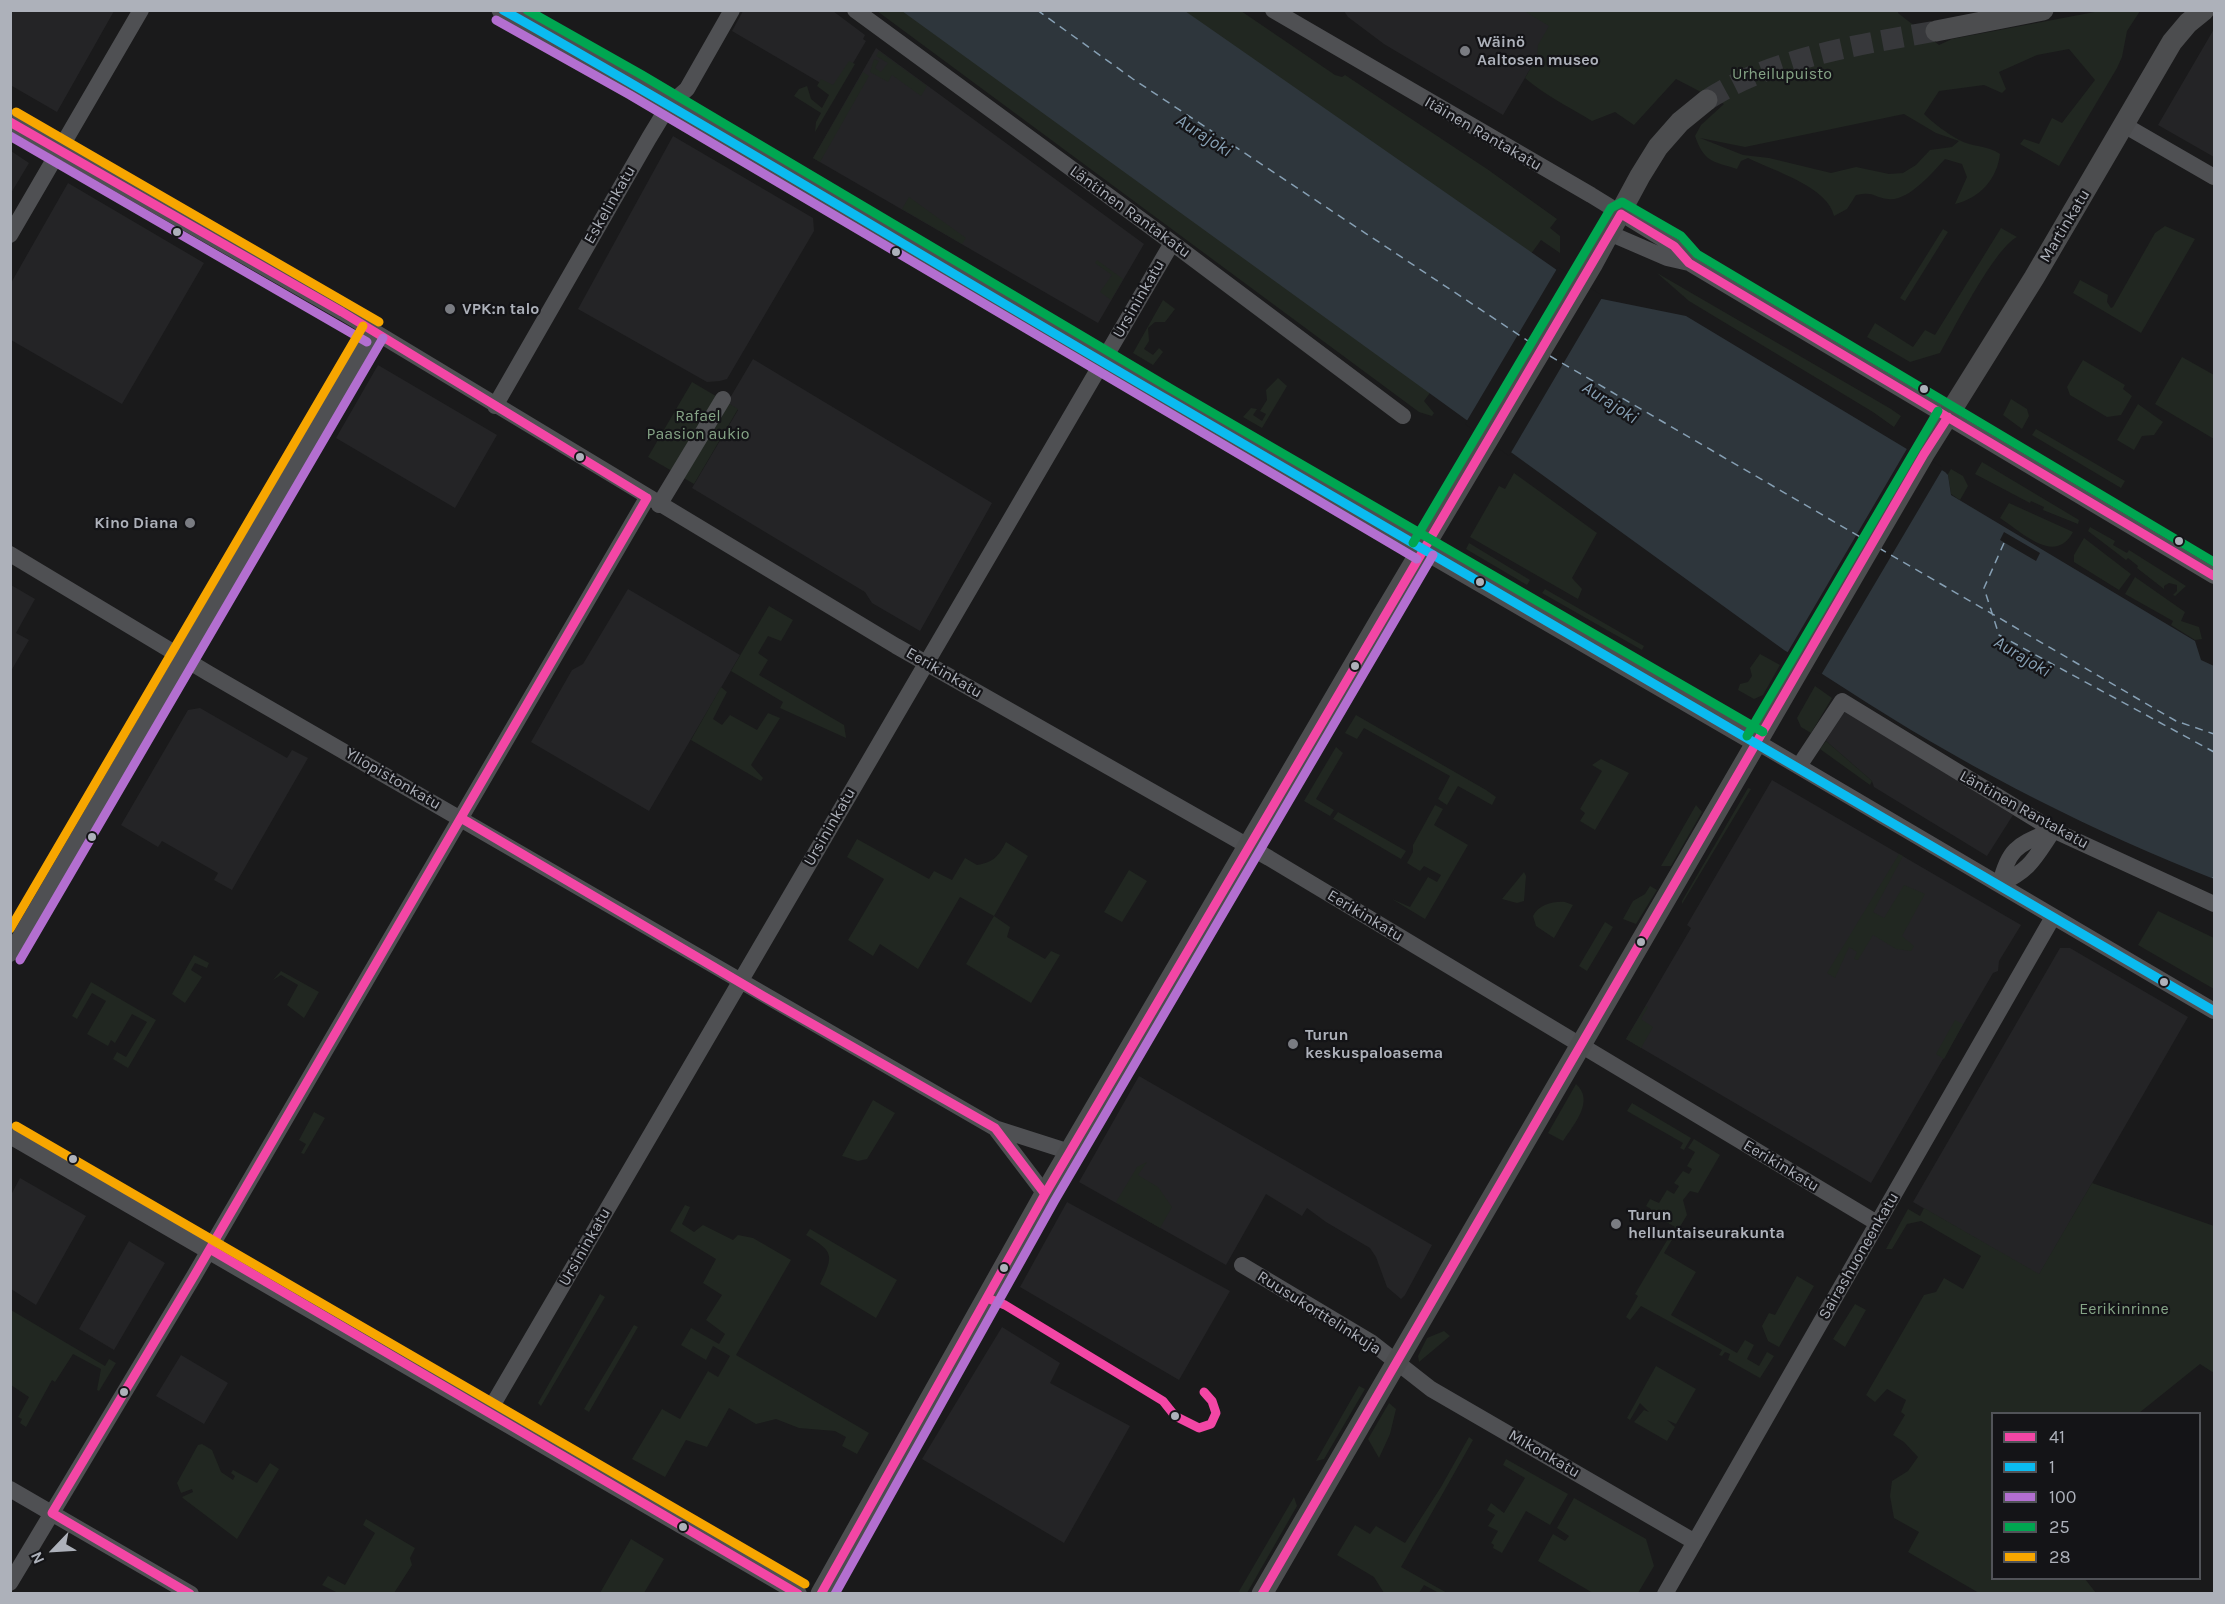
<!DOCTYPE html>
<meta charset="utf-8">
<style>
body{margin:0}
#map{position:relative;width:2225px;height:1604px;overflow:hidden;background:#1a1a1b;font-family:Karla,sans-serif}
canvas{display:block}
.frame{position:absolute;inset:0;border:12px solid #adb1ba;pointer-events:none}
.legend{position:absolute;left:1991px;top:1412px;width:210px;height:168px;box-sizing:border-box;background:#141417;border:2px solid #515358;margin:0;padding:8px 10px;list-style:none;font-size:18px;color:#adb1ba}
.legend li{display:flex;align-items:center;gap:12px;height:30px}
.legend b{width:30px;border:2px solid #515358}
.north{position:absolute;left:24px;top:1520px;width:60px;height:60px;-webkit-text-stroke:4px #141417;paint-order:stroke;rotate:245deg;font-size:16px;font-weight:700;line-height:24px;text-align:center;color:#adb1ba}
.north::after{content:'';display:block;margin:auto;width:21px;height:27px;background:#adb1ba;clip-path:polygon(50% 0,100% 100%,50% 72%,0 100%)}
</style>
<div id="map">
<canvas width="2225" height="1604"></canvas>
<div class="frame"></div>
<ul class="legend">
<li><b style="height:8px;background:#f346a5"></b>41</li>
<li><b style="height:8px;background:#0bbbf0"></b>1</li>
<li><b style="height:8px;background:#b36fd0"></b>100</li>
<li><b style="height:8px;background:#00a651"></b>25</li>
<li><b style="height:8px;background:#f7a600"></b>28</li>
</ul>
<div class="north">N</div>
</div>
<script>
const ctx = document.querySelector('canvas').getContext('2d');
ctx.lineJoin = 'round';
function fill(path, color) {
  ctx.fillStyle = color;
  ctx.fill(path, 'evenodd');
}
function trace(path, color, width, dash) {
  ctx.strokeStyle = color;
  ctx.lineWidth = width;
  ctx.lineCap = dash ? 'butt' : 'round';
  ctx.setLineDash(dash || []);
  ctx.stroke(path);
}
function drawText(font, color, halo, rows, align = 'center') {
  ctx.font = font + ' Karla,sans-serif';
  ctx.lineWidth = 4.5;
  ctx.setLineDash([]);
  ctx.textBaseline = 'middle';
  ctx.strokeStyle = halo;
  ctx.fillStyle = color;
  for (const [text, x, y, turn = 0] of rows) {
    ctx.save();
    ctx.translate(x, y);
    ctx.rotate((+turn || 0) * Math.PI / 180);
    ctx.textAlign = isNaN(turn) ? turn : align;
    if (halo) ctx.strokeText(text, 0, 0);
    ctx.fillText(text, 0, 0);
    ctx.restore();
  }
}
const built = new Path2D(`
 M11 10 114 11 57 112 12 86 11 88Z
 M1539 10 1558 22 1503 115 1384 44 1348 17 1344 11Z
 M743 11H833L865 35 863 39 866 41 836 92 732 31Z
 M2214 29V157L2158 125Z
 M876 48 1144 244 1098 323 813 158Z
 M673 136 813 218 814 231 727 379 720 381 707 382 578 309Z
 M11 151 29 163 11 193Z
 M68 183 204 263 122 404 11 340V283Z
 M753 359 992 503 920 631 872 603 865 592 692 488 738 410 727 403Z
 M378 365 497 435 455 508 336 438Z
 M11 585 35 599 16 633 29 640 11 671Z
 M628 589 740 655 649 811 531 742 572 670 583 664Z
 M200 708 287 758 292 750 308 758 232 890 214 880 218 873 162 841 158 847 121 825 188 710Z
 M1843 709 2013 815 1987 856 1874 787 1872 781 1826 741Z
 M1772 780 2021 925 1999 961 1998 971 1993 973 1871 1183 1626 1039 1691 928 1687 925Z
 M2060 948H2070L2188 1017 2039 1275 1913 1202Z
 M1139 1076 1432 1245 1405 1295 1401 1299 1387 1287 1376 1257 1370 1248 1326 1222 1307 1208 1302 1216 1266 1194 1226 1265 1079 1182Z
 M20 1178 86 1216 36 1305 11 1289V1195Z
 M1067 1202 1230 1291 1179 1380 1020 1287Z
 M129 1241 165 1263 114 1350 79 1329Z
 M1002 1327 1060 1363 1050 1383 1130 1426 1064 1543 922 1459Z
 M181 1355 228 1383 204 1424 156 1396Z`);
const green = new Path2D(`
 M877 11H1241L1335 75 1342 77 1345 75 1487 169 1557 219 1550 228 1560 236V253L1541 240 1424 401 1434 413 1432 416 1419 412Z
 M1524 11H1898V13L1939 45 1952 39 2100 11H2140L2127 31 2122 57 2117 68 2059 166 2020 144 2024 139 2039 144 2052 118 2062 123 2095 80 2069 49 2037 55 1999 72 2006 89 2002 93 1984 85 1939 91 1924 114C1934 124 1947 133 1959 140 1972 147 1987 145 2000 154 1997 179 1980 198 1955 204L1967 177 1962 164 1945 159C1933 172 1908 202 1888 199 1872 197 1875 191 1856 195L1847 209 1834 216C1828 187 1774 171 1748 158L1741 161 1737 169C1712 161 1704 162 1695 136L1701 125 1724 104 1676 79 1634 125 1615 112 1592 121C1569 107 1545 95 1525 78L1537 57 1538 45 1549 26ZM1904 114 1936 133 1959 141 1952 147 1930 150 1916 165 1903 173 1889 174 1856 167 1831 173 1769 158 1743 155 1700 138 1745 147Z
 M879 51 927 86 921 96 892 75 888 82 870 72 874 59 879 61 875 68 881 72 888 63 876 56Z
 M849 61 855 64 815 132 816 122 821 113 794 96 799 89 807 86 811 99 822 108 829 95 817 86 821 79 833 85Z
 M863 72 869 76 820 162 813 158Z
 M909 197 966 238 962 244 902 209Z
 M2165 226 2195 239 2141 333 2073 293 2080 280 2108 295 2107 302 2111 308 2113 307 2155 233Z
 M2001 228 2017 237C1994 249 1955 327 1940 353L1910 362 1867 337 1875 323 1913 347 1925 330 1935 335Z
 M1943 229 1948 232 1905 301 1900 298Z
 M1097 260 1123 279 1111 300 1100 292 1112 275 1095 263Z
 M1657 273 1891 409 1901 416 1894 427 1873 412 1689 301Z
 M1163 300 1175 309 1165 322H1155L1148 328 1149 341 1144 349 1153 355 1159 348 1163 352 1153 365 1133 353Z
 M2182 357 2214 375V439L2155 404Z
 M2083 360 2125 385 2123 389 2132 396 2121 415 2107 417 2070 395 2067 387Z
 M1278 378 1287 386 1262 428 1243 417 1251 408 1257 409 1253 415 1262 421 1266 414 1260 411 1267 400 1266 390Z
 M692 382 738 409 694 484 648 457Z
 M2011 399 2027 409 2029 416 2022 429 2003 415Z
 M2138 404 2163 422 2154 435 2142 436 2134 450 2117 440Z
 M2036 429 2125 481 2121 488 2032 435Z
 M1982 462 2079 520 2078 524 2043 510 2044 507 2031 501 2030 503 1975 474Z
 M1951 469 1963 476 1968 486 1960 500 1951 494 1948 474Z
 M1514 473 1597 533 1572 578 1582 589 1578 599 1470 537 1499 486 1505 489Z
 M2009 503 2073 532C2055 566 2022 532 2000 518Z
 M2090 527 2115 541 2113 545 2127 553 2129 550 2186 586 2175 596 2173 595 2177 591V585L2169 583 2164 586V589L2137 568 2138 566 2128 558 2126 560 2088 531Z
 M2084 538 2131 574 2119 590 2074 562V555Z
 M1469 543 1530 580 1527 585 1466 549Z
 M2135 577 2185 612 2181 621 2199 627 2202 639 2195 640 2171 625 2173 621 2125 594Z
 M1545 589 1644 646 1642 650 1542 593Z
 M769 606 793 620 781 641 768 636 758 653 768 660 759 675 844 725 846 738 780 708 783 702 731 671Z
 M1760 654 1780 665 1763 695 1754 699 1738 690 1740 684 1748 682 1752 676 1750 668Z
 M1815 686 1832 698 1811 733 1801 727 1797 718Z
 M721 687 727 692 713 719 722 725 730 715 757 730 768 713 780 718 751 765 763 778 761 781 691 740Z
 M1356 715 1486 790 1496 797 1492 805 1458 786 1447 805 1438 799 1450 776 1364 728 1357 739 1345 733Z
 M1826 741 1872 781 1870 785 1820 749Z
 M1336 747 1343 753 1316 799 1334 810 1330 816 1304 801Z
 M1601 759 1629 773 1595 830 1580 821 1585 813 1580 809 1602 771 1592 765Z
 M1748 788 1751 789 1682 904V901Z
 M1435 805 1443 809 1434 825 1468 845 1425 919 1392 899 1410 907 1428 877 1437 882 1441 875 1424 866 1420 871 1407 863 1413 852V845Z
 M1696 805 1702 812 1671 866H1661Z
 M1338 812 1406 851 1401 859 1333 819Z
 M857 839 929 879 934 871 952 880 965 858 977 865C994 862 998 857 1006 842L1028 856 994 916 1010 927 1007 937 1045 959 1051 951 1060 955 1031 1003 966 964 994 916 960 897 918 969 880 944 873 956 848 940 884 879 847 857Z
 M1899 854 1903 856 1873 912 1884 918 1904 885 1925 894 1902 936 1914 946 1911 951 1896 949 1873 935 1858 960 1854 959 1857 952 1849 947 1835 978 1827 973Z
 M1129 870 1147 881 1122 922 1104 912Z
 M1524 872 1526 876 1524 901 1517 903 1502 899Z
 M1650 886 1657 890 1636 924 1623 919 1633 901 1645 894Z
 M1565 902 1573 905 1554 938 1536 926 1533 916C1538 905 1554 901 1565 902Z
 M2158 911 2214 938V989L2138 945Z
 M1605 922 1613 927 1587 971 1579 966Z
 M194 955 209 963 207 968 195 963 191 970 202 977 185 1003 172 994Z
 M281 971 319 992 304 1018 287 1005 298 985 281 975 273 980Z
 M91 982 156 1020 128 1068 113 1059 117 1052 126 1057 147 1022 132 1014 115 1043 111 1040 108 1046 87 1034 106 1001 92 993 77 1019 72 1016Z
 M1646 1006 1648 1007 1641 1019 1653 1027 1641 1048 1626 1039Z
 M1955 1020 1963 1024 1944 1059 1936 1054Z
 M1576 1084C1595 1101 1574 1124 1563 1141L1548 1133Z
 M873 1100 895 1113 867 1159 858 1161 842 1156Z
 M1632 1103 1691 1138 1684 1150 1680 1148 1683 1143 1627 1111Z
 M314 1112 325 1118 304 1154 301 1153 306 1144 299 1140Z
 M1694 1139 1720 1155 1698 1193 1690 1191 1683 1200 1687 1215 1664 1253 1696 1272 1671 1315 1737 1353 1745 1340 1754 1345 1747 1359 1759 1366 1767 1352 1774 1356 1760 1378 1728 1360 1730 1354 1725 1352 1722 1356 1719 1355 1722 1350 1641 1306 1630 1320 1626 1317 1638 1296 1635 1294 1675 1227 1650 1212 1651 1209 1646 1206 1650 1199 1659 1203 1667 1190 1674 1194 1679 1186 1674 1183 1683 1171 1689 1174 1692 1169 1687 1166 1695 1152 1688 1148Z
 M1147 1162 1138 1175 1158 1187 1172 1207 1160 1228 1116 1202 1137 1167Z
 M2092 1183 2214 1226V1373L2200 1364 2139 1413 1992 1414V1578L2085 1579 2096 1593H1979L1908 1552 1919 1532 1894 1518 1890 1496 1892 1481 1908 1471 1918 1457 1904 1442 1893 1435 1905 1415 1901 1412 1906 1400 1887 1389 1875 1402 1866 1395 1924 1295 1936 1292 1944 1278 1963 1289 1981 1256 1921 1221 1907 1224 1892 1249H1886L1908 1209 1920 1216 1924 1208 2039 1274Z
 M685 1205 690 1207 682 1224 694 1232 703 1225 733 1240 738 1235 753 1238 791 1260 736 1355 869 1433 857 1454 842 1446 846 1437 835 1431 799 1428 776 1419 756 1424 729 1408 707 1447 686 1440 665 1477 632 1459 662 1409 680 1419 708 1371 718 1377 730 1356 713 1346 706 1360 681 1345 691 1328 719 1344 725 1334 706 1320 722 1295 703 1283 716 1259 670 1231Z
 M810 1229 897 1280 876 1318 820 1284C834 1255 834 1252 806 1235Z
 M1797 1276 1814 1286 1779 1347 1768 1341 1762 1326 1769 1313 1775 1315Z
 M600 1294 605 1297 541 1406 538 1403Z
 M1855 1304 1866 1310 1845 1347 1833 1339Z
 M11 1310 105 1366 109 1359 116 1363 99 1391 97 1390 101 1369 73 1354 55 1382 52 1380 26 1427 20 1423 22 1419 18 1417 29 1397 11 1385Z
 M634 1325 638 1327 589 1412 584 1409Z
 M1444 1331 1450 1336 1419 1362 1418 1356 1427 1338Z
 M1656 1366 1696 1389 1676 1424 1667 1420 1675 1427 1667 1441 1634 1422 1644 1410 1649 1412 1640 1403 1630 1420 1627 1418Z
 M1359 1386 1365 1389 1324 1459 1316 1461Z
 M1389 1403 1396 1409 1390 1434 1379 1458 1368 1439Z
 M1469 1437 1473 1440 1401 1567 1447 1593H1439L1424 1585 1419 1593H1384L1374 1577 1337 1555 1355 1525 1370 1534 1376 1526 1405 1543 1441 1487Z
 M202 1444 212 1450 221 1472 233 1480 235 1476 231 1473 233 1470 257 1483 270 1463 279 1469 237 1539 184 1499 182 1497 193 1492 192 1489 181 1493 177 1483 198 1445Z
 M1506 1459 1568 1494 1550 1525 1526 1511 1502 1553 1493 1548 1494 1545 1491 1543 1498 1531 1488 1526 1495 1515 1487 1510 1491 1503 1504 1513 1525 1478 1503 1465Z
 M1294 1497 1297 1506 1247 1593H1238Z
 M1574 1498 1646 1539 1654 1566 1638 1593H1593L1538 1561 1553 1534 1565 1541 1569 1536 1557 1528Z
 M366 1519 415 1548 410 1558 412 1565 394 1593H338L322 1585 328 1576 345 1585 375 1533 363 1525Z
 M631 1539 664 1559 644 1593H600Z`);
const water = new Path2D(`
 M902 11H1185L1597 298 1686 316 1945 472 1948 475 1951 495 2195 641 2201 660 2214 666V879C2094 832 1978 773 1869 704 1840 686 1813 667 1784 650Z`);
const pier = new Path2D(`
 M1558 267 1603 296 1509 456 1465 424Z
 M1908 447 1942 467V470L1821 675 1786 655Z
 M2004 532 2040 553 2036 561 2000 540Z`);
const ferry = new Path2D(`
 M1037 10 1133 79 1534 345
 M1550 356 1862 538
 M2004 543 1984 588 1999 635 2214 752
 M1879 548 2176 721 2214 734
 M2213 878 2214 877`);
const majorTunnel = new Path2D(`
 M1707 100C1770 58 1862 44 1936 31`);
const minor = new Path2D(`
 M855 10 1155 230 1403 416
 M1273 10 1591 195 1674 246 1689 263
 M10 122 342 312 896 646 1269 858 1877 1223
 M2124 125 2214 177
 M1609 233 1667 258 1689 263 2214 576
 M10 235 141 10
 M495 406 649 138 669 105 687 89 732 10
 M659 505 723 399
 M10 554 208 673 995 1128 1070 1152
 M1757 742 2214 1011
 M1799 766 1842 701 2053 830 2214 904
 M2000 884C2009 846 2019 845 2053 830
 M2000 884C2031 869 2034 859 2053 831
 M10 954 373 332
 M995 1128 1045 1194
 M10 1136 799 1594
 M1242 1265 1371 1342 1431 1389 1695 1542
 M488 1413 1172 243
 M10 1489 191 1594
 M10 1583 194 1276 647 498
 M1665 1594 2053 917`);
const major = new Path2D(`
 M502 10 636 85 1169 401 1757 742
 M1936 31 2043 10
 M821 1594 1045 1194 1382 617 1593 263 1640 176 1658 147 1680 122 1707 100
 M1262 1594 1924 454 2034 278 2172 42 2188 23 2204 10`);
const bus1 = new Path2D(`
 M10 122 342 312 647 498
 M461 818 763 996 995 1128 1045 1194
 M210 1249 798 1594
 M987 1298 1005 1305 1163 1401 1175 1416 1199 1428 1211 1424 1216 1413 1212 1401 1204 1392
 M52 1513 194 1276 647 498
 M52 1513 190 1594
 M821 1594 1045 1194 1621 214 1674 246 1689 263 2214 576
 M1262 1594 1924 454 1948 417`);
const bus2 = new Path2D(`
 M503 10C729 137 949 273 1173 403 1520 606 1868 807 2214 1011`);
const bus3 = new Path2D(`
 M496 20 630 95 1417 559
 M10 136 367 342
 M20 960 383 338
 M835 1594 1055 1200 1433 555`);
const bus4 = new Path2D(`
 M527 10 642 75 1175 391 1763 732
 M1413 543 1611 208 1622 202 1681 236 1697 254 2214 562
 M1747 736 1938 411`);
const bus5 = new Path2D(`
 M16 112 379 322
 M10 929 363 326
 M16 1126 805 1584`);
const markers = [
 [1465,51,6,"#7a7c82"],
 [177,232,5,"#adb1ba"],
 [896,252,5,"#adb1ba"],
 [450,309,6,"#7a7c82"],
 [1924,389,5,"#adb1ba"],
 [580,457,5,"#adb1ba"],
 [190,523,6,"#7a7c82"],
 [2179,541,5,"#adb1ba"],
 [1480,582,5,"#adb1ba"],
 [1355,666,5,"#adb1ba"],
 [92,837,5,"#adb1ba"],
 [1641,942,5,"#adb1ba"],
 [2164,982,5,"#adb1ba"],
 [1293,1044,6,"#7a7c82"],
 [73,1159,5,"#adb1ba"],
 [1616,1224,6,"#7a7c82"],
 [1004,1268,5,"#adb1ba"],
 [124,1392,5,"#adb1ba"],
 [1175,1416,5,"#adb1ba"],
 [683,1527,5,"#adb1ba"]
];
const poiNames = [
 ["Wäinö",1477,42],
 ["Aaltosen museo",1477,60],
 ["VPK:n talo",462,309],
 ["Kino Diana",178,523,"right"],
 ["Turun",1305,1035],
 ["keskuspaloasema",1305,1053],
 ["Turun",1628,1215],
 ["helluntaiseurakunta",1628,1233]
];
const parkNames = [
 ["Urheilupuisto",1782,74],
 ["Rafael",698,416],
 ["Paasion aukio",698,434],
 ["Eerikinrinne",2124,1309]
];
const streetNames = [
 ["Itäinen Rantakatu",1483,134,30],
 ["Eskelinkatu",610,205,-60],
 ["Läntinen Rantakatu",1130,212,36],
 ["Martinkatu",2065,226,-59],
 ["Ursininkatu",1139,299,-60],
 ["Eerikinkatu",944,673,30],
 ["Yliopistonkatu",393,779,30],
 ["Läntinen Rantakatu",2024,810,29],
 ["Ursininkatu",830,827,-60],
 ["Eerikinkatu",1365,916,31],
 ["Eerikinkatu",1781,1166,31],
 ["Ursininkatu",585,1247,-60],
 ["Sairashuoneenkatu",1859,1256,-60],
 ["Ruusukorttelinkuja",1319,1313,32],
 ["Mikonkatu",1544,1454,30]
];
const waterNames = [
 ["Aurajoki",1204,136,33],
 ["Aurajoki",1610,403,33],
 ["Aurajoki",2022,657,31]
];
fill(built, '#242426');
fill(green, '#212721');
fill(water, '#2e363c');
fill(pier, '#1a1a1b');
trace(ferry, '#869fb3', 1.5, [8, 6]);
trace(majorTunnel, '#37383b', 21, [21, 10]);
trace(minor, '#4f5053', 16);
trace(major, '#4c4d4f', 21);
trace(bus1, '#f346a5', 9);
trace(bus2, '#0bbbf0', 9);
trace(bus3, '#b36fd0', 9);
trace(bus4, '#00a651', 9);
trace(bus5, '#f7a600', 9);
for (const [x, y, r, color] of markers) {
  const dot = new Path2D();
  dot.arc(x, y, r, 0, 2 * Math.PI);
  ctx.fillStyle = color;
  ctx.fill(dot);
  trace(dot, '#141417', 2);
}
drawText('bold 16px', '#adb1ba', '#141417', poiNames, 'left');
drawText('16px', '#85a486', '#141417', parkNames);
drawText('16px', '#adb1ba', '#141417', streetNames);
drawText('italic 18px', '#869fb3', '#141417', waterNames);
</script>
